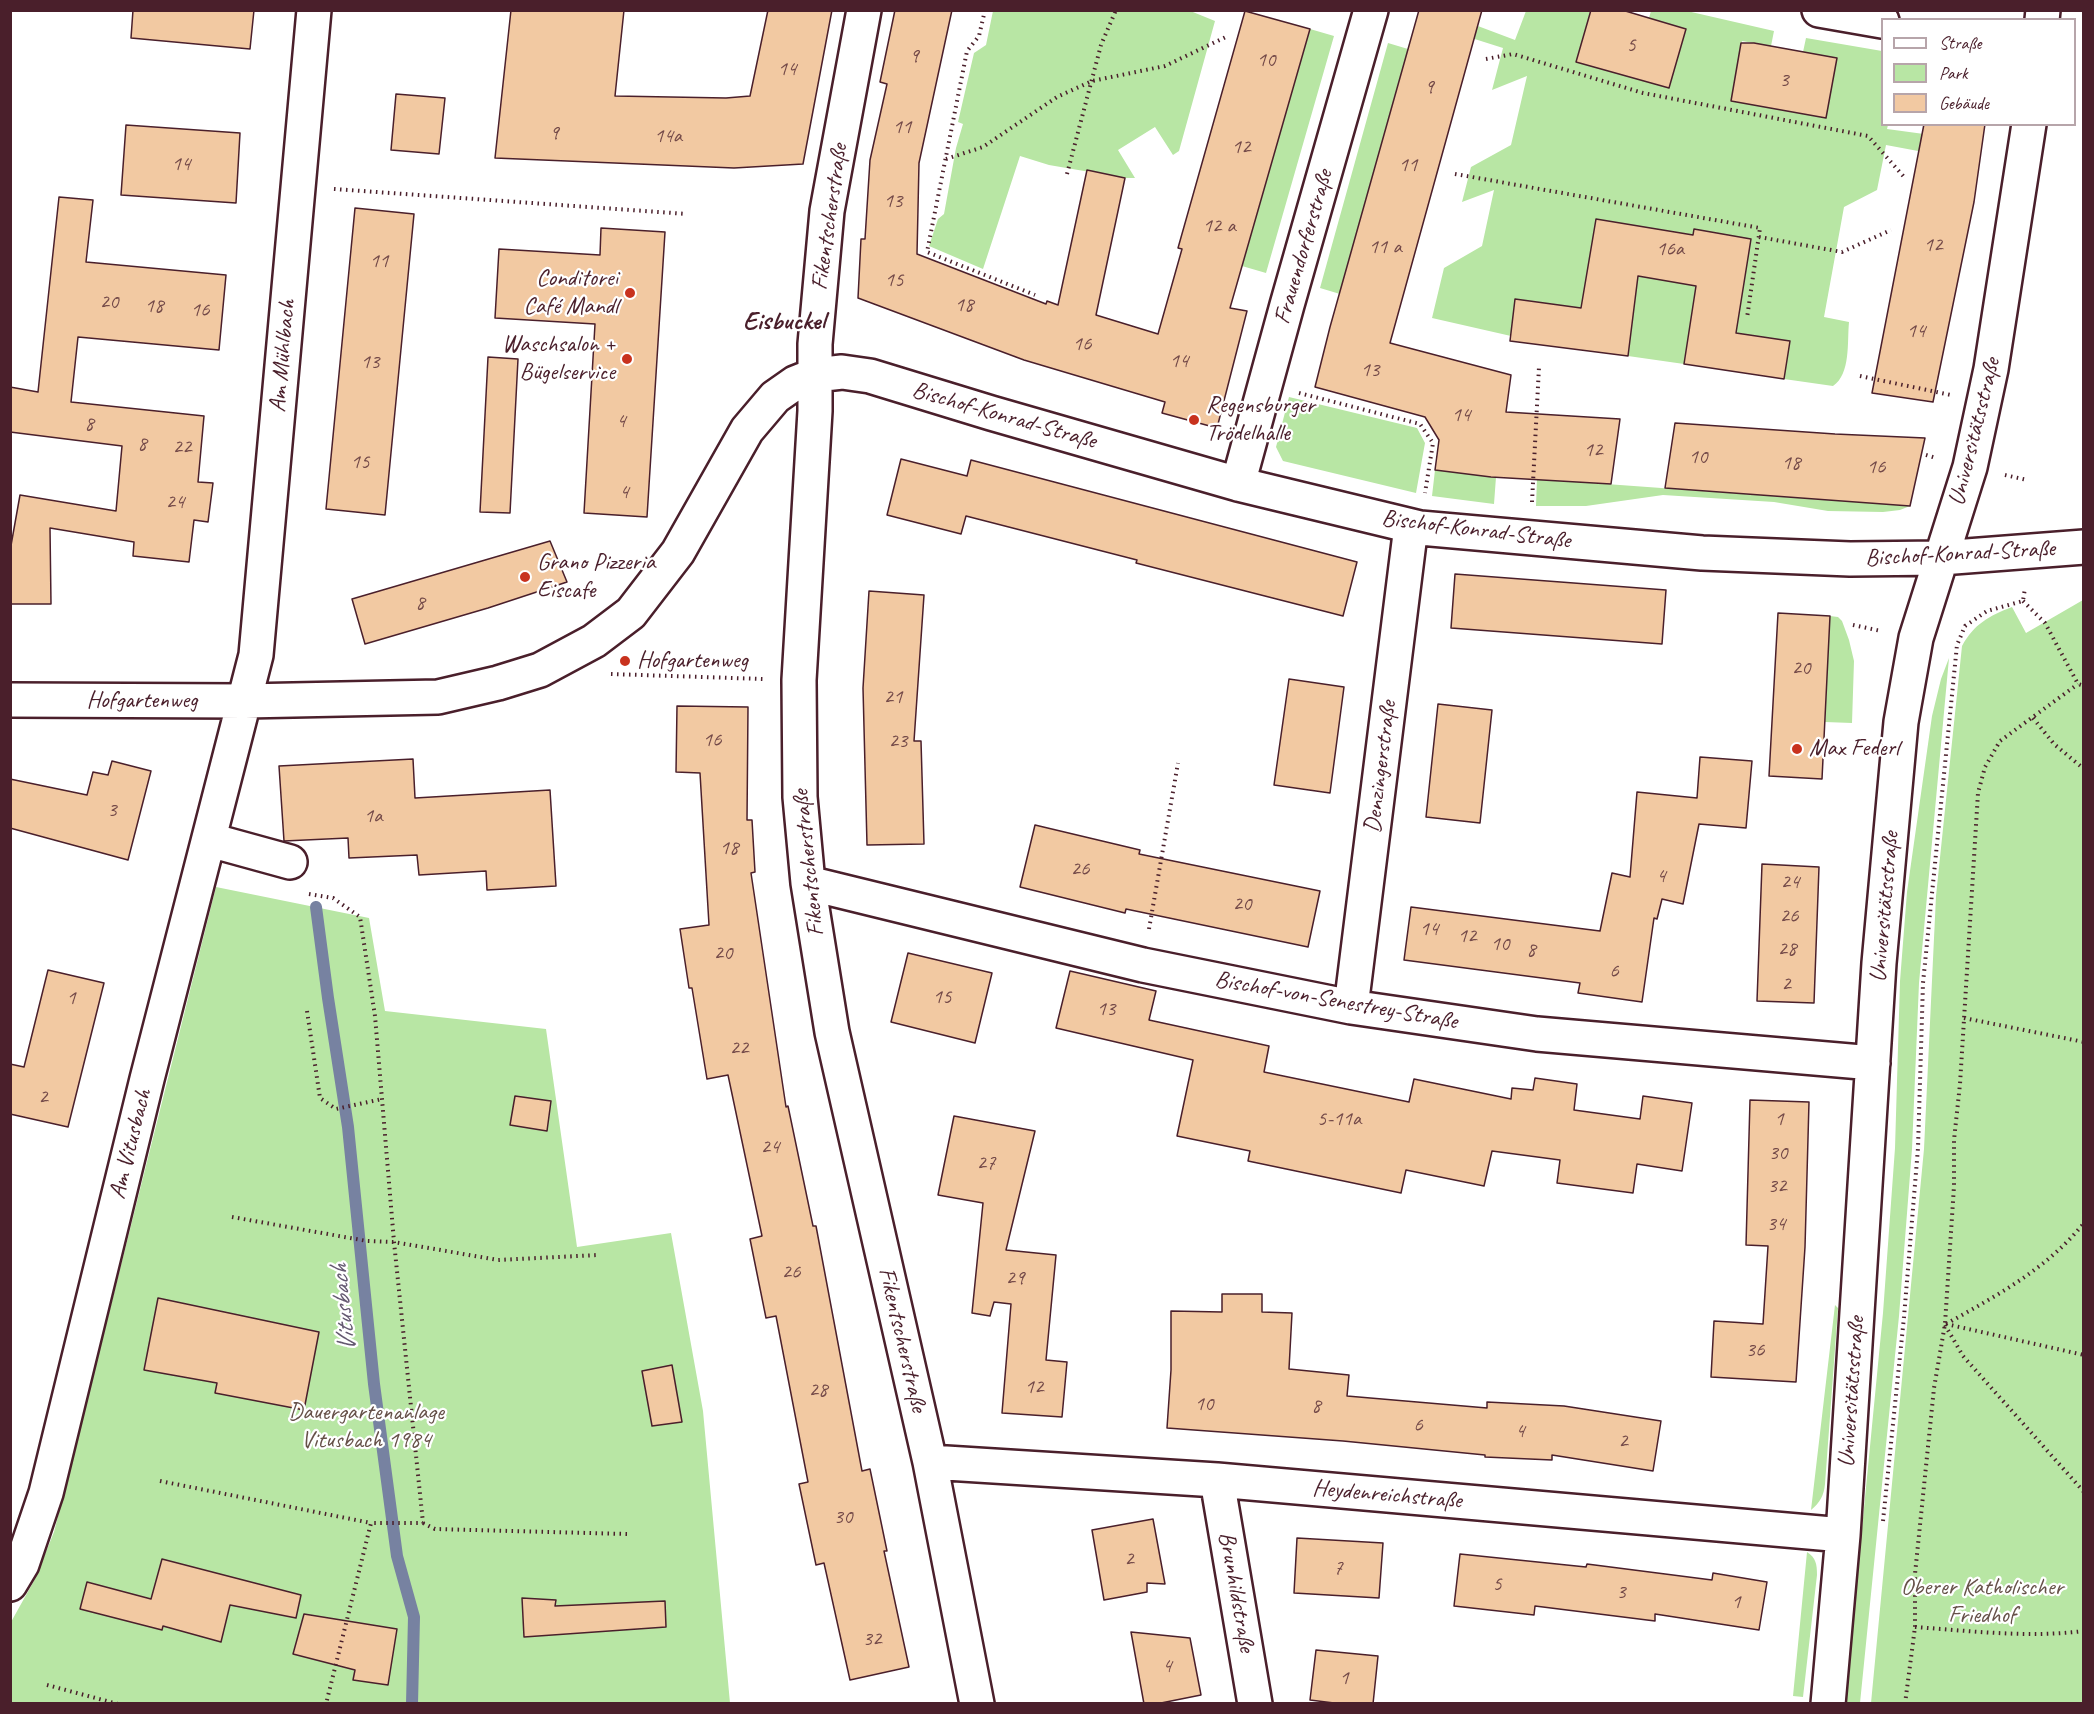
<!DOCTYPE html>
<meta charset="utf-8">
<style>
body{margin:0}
#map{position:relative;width:2094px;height:1714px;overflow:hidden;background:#fff;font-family:Caveat,sans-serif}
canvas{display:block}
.frame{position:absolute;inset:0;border:12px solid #4a1f2b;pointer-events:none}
.legend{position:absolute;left:1881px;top:18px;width:195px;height:108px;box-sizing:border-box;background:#fff;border:2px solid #b7a5aa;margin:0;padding:8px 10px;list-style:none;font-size:18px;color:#4a1f2b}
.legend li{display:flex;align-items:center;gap:12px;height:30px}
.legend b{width:30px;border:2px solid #b7a5aa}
</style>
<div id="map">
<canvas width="2094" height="1714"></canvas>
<div class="frame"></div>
<ul class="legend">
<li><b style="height:8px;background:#fff"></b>Straße</li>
<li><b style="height:16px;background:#b8e6a4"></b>Park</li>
<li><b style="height:16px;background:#f2c9a2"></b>Gebäude</li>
</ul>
</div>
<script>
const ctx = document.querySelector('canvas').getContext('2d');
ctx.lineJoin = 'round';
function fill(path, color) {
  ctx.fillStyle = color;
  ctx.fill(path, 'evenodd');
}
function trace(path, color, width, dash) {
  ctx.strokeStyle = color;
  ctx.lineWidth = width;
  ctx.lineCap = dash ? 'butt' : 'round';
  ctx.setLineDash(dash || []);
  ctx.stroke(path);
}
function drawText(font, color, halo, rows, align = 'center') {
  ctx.font = font + ' Caveat,sans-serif';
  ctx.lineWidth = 4.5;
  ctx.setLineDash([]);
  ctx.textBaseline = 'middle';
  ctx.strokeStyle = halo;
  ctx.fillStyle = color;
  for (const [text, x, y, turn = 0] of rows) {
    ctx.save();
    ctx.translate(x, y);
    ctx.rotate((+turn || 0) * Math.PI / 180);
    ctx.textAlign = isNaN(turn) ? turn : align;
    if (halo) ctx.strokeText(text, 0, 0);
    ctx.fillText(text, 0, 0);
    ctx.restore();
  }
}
const green = new Path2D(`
 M1188 10 1215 21 1179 151 1173 155 1155 127 1118 150 1135 178H1125L1049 165 1020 156 983 269 929 246 938 219 944 214 956 148 963 124 958 122 974 53 986 45 993 11Z
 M1438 11 1515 40 1526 11H1591L1576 62 1669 88 1649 18 1651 11H1687L1774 31 1771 46 1742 41 1731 101 1825 118 1837 58 1803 52 1806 38 1882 51V124L1888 125 1887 129 1983 142 1977 162 1886 145 1877 190 1844 207 1824 317 1849 322C1847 342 1851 374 1833 386L1784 379 1789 341 1690 326 1684 364 1628 356 1633 315 1516 299 1511 336 1432 318 1444 268 1482 246 1494 190 1462 202 1471 167 1511 145 1527 76 1492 90 1503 48 1421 22Z
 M1310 29 1334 36 1266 273 1242 266Z
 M1388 43 1408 49 1340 294 1320 288Z
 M1289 397 1417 428 1425 443 1416 493 1283 461 1276 447Z
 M1435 470 1496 477 1494 504 1432 496Z
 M1537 479 1910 506 1900 510 1883 512 1828 511 1774 502 1663 495 1586 506H1536Z
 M2083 600V1703H1871L1924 1149 1936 896 1962 646C1974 624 1989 616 2012 607L2026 633Z
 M1830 616 1838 617 1842 621 1849 640 1854 661 1852 723 1825 722Z
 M1949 658 1919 983 1912 1149 1899 1316 1860 1703H1845L1883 1313 1895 1148 1900 981 1907 892 1932 716 1941 679Z
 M216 887 369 918 385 1011 546 1029 577 1247 671 1233 703 1411 730 1703 11 1704V1622L35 1579 54 1532Z
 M1835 1305 1838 1308 1825 1484C1824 1495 1820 1503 1811 1510Z
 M1807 1552C1816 1558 1817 1564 1817 1575L1803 1697 1793 1696Z`);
const stream = new Path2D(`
 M316 907 328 998 348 1127 374 1384 397 1556 414 1617 412 1704`);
const building = new Path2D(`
 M133 10H254L250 49 131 38Z
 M511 10H624L615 96 726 98 750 96 768 10H832L803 164 734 168 495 158Z
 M895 10H952L919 163 917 254 1046 304 1047 301 1058 305 1087 170 1125 178 1096 315 1158 334 1182 249 1178 248 1245 11 1310 29 1230 308 1247 311 1217 428 1162 413 1165 402 1024 360 858 298 861 239H865L870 160 887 84 880 82Z
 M1419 10H1482L1390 343 1511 375 1506 412 1620 419 1611 484 1491 477 1435 470 1439 440 1425 417 1315 387 1330 327Z
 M1591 10H1622L1686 29 1669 88 1576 62Z
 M1741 43H1754L1837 58 1826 118 1731 101Z
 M396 94 445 98 439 154 391 150Z
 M1924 124H1985L1974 202 1933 402 1872 393Z
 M126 125 240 133 236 203 121 195Z
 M59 197 93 200 86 262 226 275 219 350 78 337 71 402 204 416 198 482 213 483 208 522 194 520 189 562 133 556 134 542 50 528 51 604H10V551L20 495 116 511 122 446 10 432V387L38 392Z
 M355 208 414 214 385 515 326 509Z
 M1596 219 1693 235 1694 229 1751 239 1736 333 1790 341 1784 379 1684 364 1696 286 1638 276 1628 356 1510 341 1515 299 1581 308Z
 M601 228 665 232 647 517 584 513 595 324 495 318 499 249 600 255Z
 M488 357 518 359 510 513 480 512Z
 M1675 423 1835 434 1925 438 1910 506 1665 488Z
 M901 459 967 476 971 460 1357 562 1343 616 1136 563 1137 560 966 516 961 534 887 515Z
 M550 541 567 582 488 608 365 644 352 599Z
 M1455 574 1666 590 1662 644 1451 628Z
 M869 591 924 595 914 741H921L924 844 867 845 863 688Z
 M1778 613 1830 616 1822 779 1769 776Z
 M1289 679 1344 687 1330 793 1274 785Z
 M1438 704 1492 710 1480 823 1426 817Z
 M677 706 748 707 747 820H752L755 872 751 873 786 1107 788 1106 813 1226H816L862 1471 870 1469 887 1551H884L909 1667 850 1680 824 1563 816 1565 799 1484 808 1482 776 1316 766 1318 750 1239 762 1236 728 1075 707 1079 692 988H689L680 929 709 925 700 773 676 772Z
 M1700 757 1752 761 1746 828 1699 824 1683 904 1662 899 1657 919 1654 918 1642 1002 1578 993 1580 983 1404 960 1411 907 1600 931 1612 873 1630 877 1637 792 1697 798Z
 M413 759 415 798 550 790 556 886 487 890 486 871 419 875 417 855 349 858 348 838 284 841 279 766Z
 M112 761 151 771 128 860 10 828V779L87 795 93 772 108 775Z
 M1035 825 1140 850 1139 854 1320 891 1308 947 1126 909 1125 913 1020 887Z
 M1762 864 1819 867 1814 1003 1757 1001Z
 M908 953 992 973 975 1043 891 1022Z
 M48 970 104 983 68 1127 10 1114V1064L24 1067Z
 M1070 971 1156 991 1149 1020 1269 1046 1264 1072 1409 1102 1414 1079 1511 1099 1512 1088 1533 1090 1535 1078 1577 1084 1574 1110 1640 1119 1643 1096 1692 1103 1682 1171 1637 1164 1633 1193 1557 1183 1560 1160 1492 1151 1484 1186 1406 1170 1401 1193 1248 1161 1250 1151 1177 1136 1193 1060 1056 1028Z
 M515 1096 551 1101 547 1131 510 1125Z
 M1750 1100 1809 1102 1805 1247 1796 1382 1711 1377 1714 1321 1763 1324 1768 1246 1746 1245Z
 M954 1116 1035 1131 1006 1250 1056 1255 1046 1360 1067 1362 1062 1417 1002 1413 1011 1304 994 1302 990 1316 972 1313 983 1203 938 1195Z
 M1222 1294H1262V1312L1292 1313 1289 1369 1349 1375 1347 1396 1487 1408V1402L1564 1406 1661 1421 1653 1471 1552 1455V1460L1485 1457V1455L1343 1441 1167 1428 1171 1370V1311L1222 1312Z
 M158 1298 319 1332 304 1410 215 1393 217 1383 144 1370Z
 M672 1365 682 1422 652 1426 642 1371Z
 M1153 1519 1165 1584 1147 1583V1592L1104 1600 1092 1530Z
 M1297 1538 1383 1543 1379 1598 1294 1593Z
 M1460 1554 1586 1567 1587 1564 1712 1580 1713 1573 1767 1582 1759 1630 1655 1614V1621L1535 1606 1534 1615 1454 1606Z
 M162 1559 301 1595 296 1618 230 1605 221 1642 163 1626 162 1630 80 1609 87 1582 151 1599Z
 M522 1598 556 1600 555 1606 665 1601 666 1627 524 1637Z
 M304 1614 397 1629 388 1685 353 1680 355 1670 293 1654Z
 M1131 1632 1190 1638 1201 1695 1156 1704H1144Z
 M1316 1650 1378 1656 1373 1704H1342L1310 1700Z`);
const path = new Path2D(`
 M985 10 979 36 967 51 927 252 1035 295
 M1486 59 1513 54 1643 93 1868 136 1905 178
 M946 159 983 147 1057 97 1092 81 1165 66 1228 36
 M1067 174 1101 45 1116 10
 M1455 174 1760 228 1747 318
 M334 189 687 214
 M1759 237 1842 252 1891 230
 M1860 376 1951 395
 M1299 393 1420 424 1433 443 1425 493
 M1926 455 1936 458
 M2005 475 2027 480
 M1532 502 1539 367
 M2023 601 2045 623 2078 684 2084 686
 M1853 625 1881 631
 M611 674 763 679
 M2033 718 2054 744 2084 769
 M309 894 333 898 360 917 375 1016 394 1242 423 1523H371L326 1704
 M1149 929 1178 763
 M307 1011 320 1098 336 1109 382 1099
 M1964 1018 2084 1042
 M232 1217 367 1241 394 1242 498 1260 598 1255
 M1946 1324C1996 1296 2047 1269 2084 1223
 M1946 1324 2084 1355
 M1945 1325 1963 1356 2084 1492
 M160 1481 371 1523
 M1883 1521 1904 1317 1918 1148 1923 983 1957 645 1965 626 1987 611 2023 601 2025 588
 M423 1523 435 1529 627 1534
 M1915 1627C1971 1631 2028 1638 2084 1631
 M47 1685 118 1704
 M1905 1704 1915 1627V1574L1934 1388 1945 1324 1954 1186V1140L1960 1084 1978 793 1985 767 2000 741 2078 684`);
const minor = new Path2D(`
 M864 10 827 211 815 344V411L799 680 800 797 808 883 832 1032 930 1462 977 1704
 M1819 10 1882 21
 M2042 20 2043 10
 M1238 484 1287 305 1371 10
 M10 700 245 701 438 697 498 683 540 670 594 641 631 613 678 552 747 430 775 397 795 383 815 375 842 372 870 376 991 413 1238 484 1420 528 1702 553 1850 559 1941 558 2084 547
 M210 840 290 862
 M808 883 1143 965 1351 1007 1537 1034 1873 1063
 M1351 1007 1411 526
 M930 1462 1217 1480 1843 1535
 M1217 1480 1255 1704
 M10 1584 22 1564 46 1493 147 1079 256 655 314 10
 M1828 1704 1843 1535 1879 963 1901 722 1916 638 1970 467 1991 369 2029 124`);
const markers = [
 [630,293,6,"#c8321e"],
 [627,359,6,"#c8321e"],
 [1194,420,6,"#c8321e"],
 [525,577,6,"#c8321e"],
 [625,661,6,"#c8321e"],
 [1797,749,6,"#c8321e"]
];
const numberNames = [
 ["5",1631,45],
 ["9",914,56],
 ["10",1266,60],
 ["14",787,69],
 ["3",1784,80],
 ["9",1429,87],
 ["11",902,127],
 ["9",554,133],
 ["14a",668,136],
 ["12",1241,147],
 ["14",181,164],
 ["11",1408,165],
 ["13",893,201],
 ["12 a",1219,226],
 ["12",1933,245],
 ["11 a",1385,247],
 ["16a",1670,249],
 ["11",379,261],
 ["15",894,280],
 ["20",109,302],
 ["18",964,305],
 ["18",154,306],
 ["16",200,310],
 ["14",1916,331],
 ["16",1082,344],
 ["14",1179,361],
 ["13",370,362],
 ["13",1370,370],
 ["14",1461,415],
 ["4",621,421],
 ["8",89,424],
 ["8",142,444],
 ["22",182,447],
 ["12",1593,450],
 ["10",1698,457],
 ["15",360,462],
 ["18",1791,463],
 ["16",1876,467],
 ["4",624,492],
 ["24",175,502],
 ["8",420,603],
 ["20",1801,668],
 ["21",893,697],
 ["16",712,740],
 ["23",898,741],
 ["3",112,810],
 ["1a",373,816],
 ["18",729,848],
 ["26",1080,869],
 ["4",1661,876],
 ["24",1790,882],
 ["20",1242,904],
 ["26",1789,916],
 ["14",1429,929],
 ["12",1467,936],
 ["10",1500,944],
 ["28",1787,949],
 ["8",1531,950],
 ["20",723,953],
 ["6",1614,971],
 ["2",1786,984],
 ["15",942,997],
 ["1",71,998],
 ["13",1106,1009],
 ["22",739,1048],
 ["2",43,1097],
 ["5-11a",1339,1119],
 ["1",1779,1119],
 ["24",770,1147],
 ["30",1778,1153],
 ["27",986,1163],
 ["32",1777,1186],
 ["34",1776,1224],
 ["26",791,1272],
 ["29",1015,1278],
 ["36",1755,1350],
 ["12",1034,1387],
 ["28",818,1390],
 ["10",1204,1404],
 ["8",1316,1406],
 ["6",1418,1425],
 ["4",1520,1431],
 ["2",1623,1441],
 ["30",843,1517],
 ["2",1129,1559],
 ["7",1338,1568],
 ["5",1497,1584],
 ["3",1621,1592],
 ["1",1736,1602],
 ["32",872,1639],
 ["4",1167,1666],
 ["1",1344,1678]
];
const streetNames = [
 ["Fikentscherstraße",830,217,-82],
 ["Frauendorferstraße",1304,247,-74],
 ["Am Mühlbach",283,356,-85],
 ["Bischof-Konrad-Straße",1004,416,16],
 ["Universitätsstraße",1975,432,-76],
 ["Bischof-Konrad-Straße",1476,530,7],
 ["Bischof-Konrad-Straße",1960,554,-3],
 ["Hofgartenweg",142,701],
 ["Denzingerstraße",1381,767,-83],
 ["Fikentscherstraße",809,863,-96],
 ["Universitätsstraße",1885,907,-85],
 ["Bischof-von-Senestrey-Straße",1336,1001,10],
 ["Am Vitusbach",131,1144,-76],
 ["Fikentscherstraße",902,1340,77],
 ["Universitätsstraße",1852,1392,-86],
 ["Heydenreichstraße",1387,1495,5],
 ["Brunhildstraße",1236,1592,80]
];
const poiNames = [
 ["Conditorei",618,279,"right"],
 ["Café Mandl",618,307,"right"],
 ["Waschsalon +",615,345,"right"],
 ["Bügelservice",615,373,"right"],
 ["Regensburger",1206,406],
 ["Trödelhalle",1206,434],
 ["Grano Pizzeria",537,563],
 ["Eiscafe",537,591],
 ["Hofgartenweg",637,661],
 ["Max Federl",1809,749]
];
const parkNames = [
 ["Dauergartenanlage",366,1413],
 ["Vitusbach 1984",366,1441],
 ["Oberer Katholischer",1982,1588],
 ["Friedhof",1982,1616]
];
const neighbourhoodNames = [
 ["Eisbuckel",784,322]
];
const waterNames = [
 ["Vitusbach",344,1308,-96]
];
fill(green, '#b8e6a4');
trace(stream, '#7782a1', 12);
fill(building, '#f2c9a2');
trace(building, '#4a1f2b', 1.5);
trace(minor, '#4a1f2b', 38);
trace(path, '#4a1f2b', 4, [1.5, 4.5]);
trace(minor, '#fff', 33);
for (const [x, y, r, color] of markers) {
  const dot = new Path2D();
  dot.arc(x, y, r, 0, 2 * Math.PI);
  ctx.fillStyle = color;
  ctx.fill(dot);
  trace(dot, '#fff', 2);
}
drawText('21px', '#744a49', null, numberNames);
drawText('24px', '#4a1f2b', '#fff', streetNames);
drawText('24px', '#4a1f2b', '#fff', poiNames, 'left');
drawText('24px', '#665149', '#fff', parkNames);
drawText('bold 26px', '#4a1f2b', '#fff', neighbourhoodNames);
drawText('italic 26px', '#645970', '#fff', waterNames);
</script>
